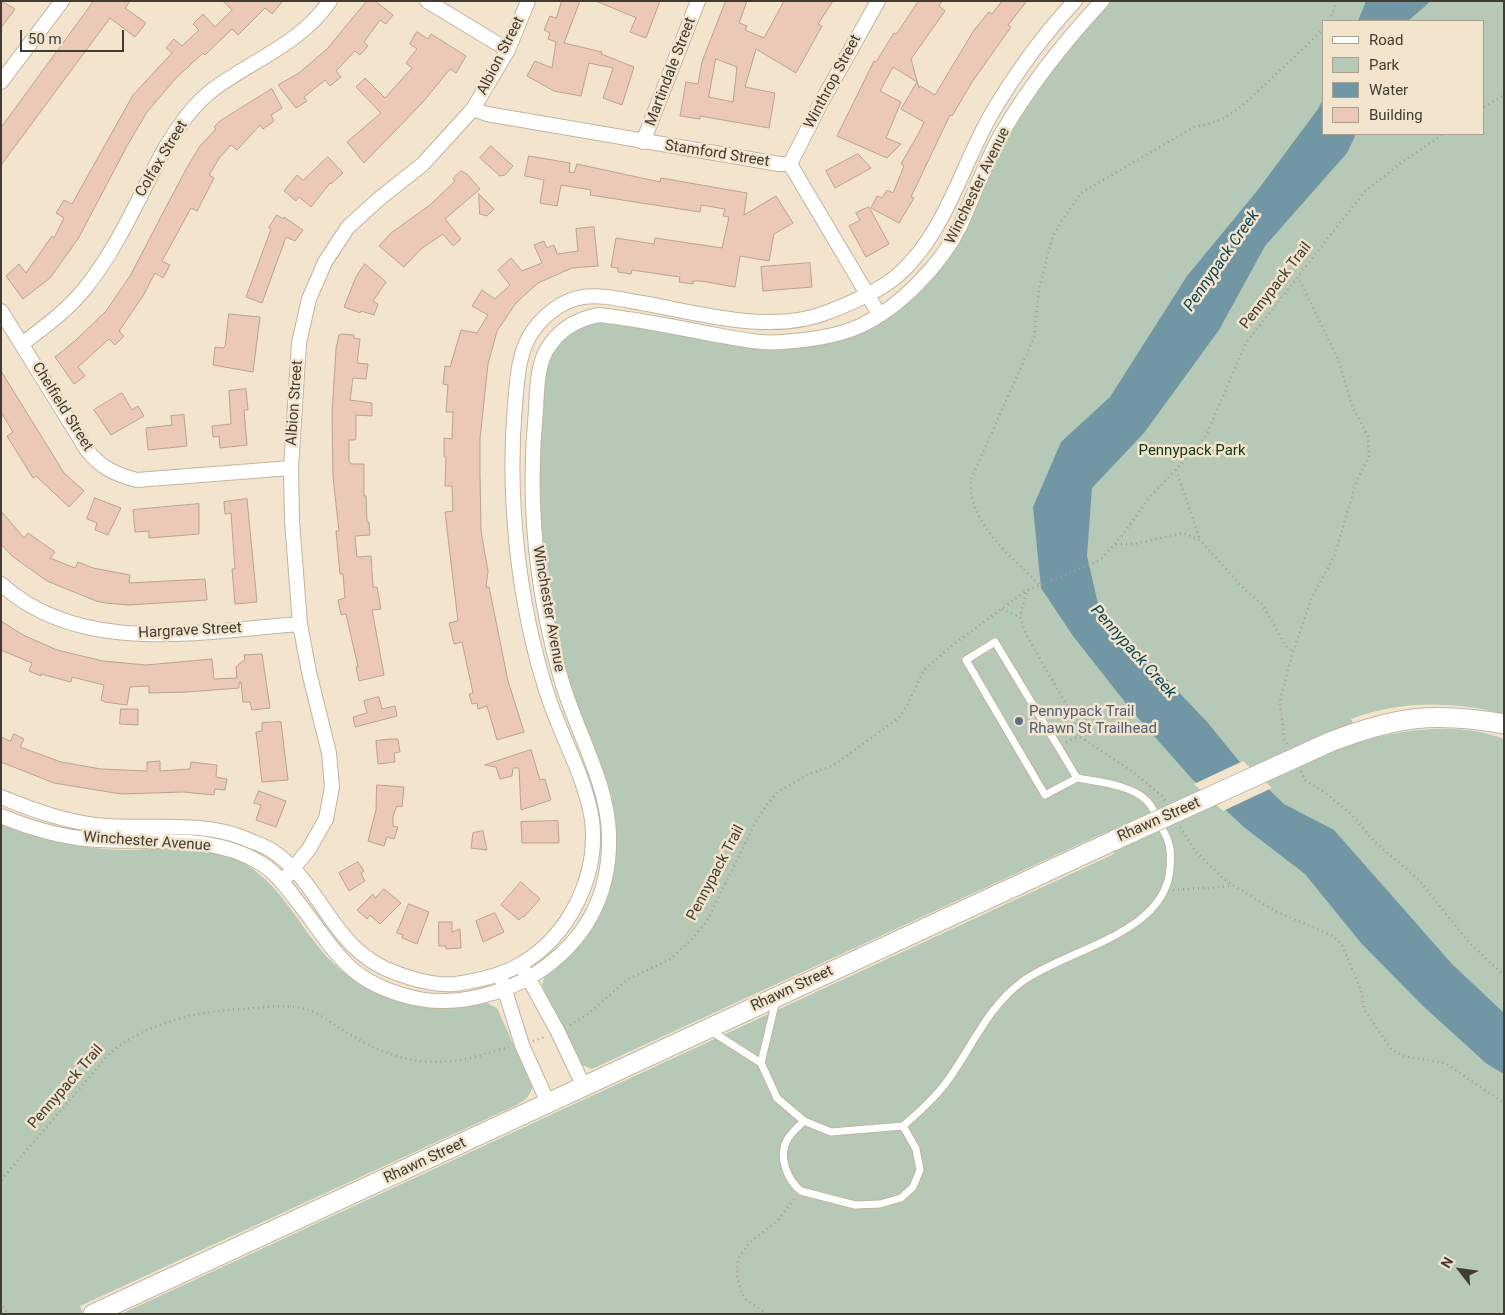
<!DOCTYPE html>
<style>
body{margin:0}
#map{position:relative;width:1505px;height:1315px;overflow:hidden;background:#f2e4cd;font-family:Roboto,sans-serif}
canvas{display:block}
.frame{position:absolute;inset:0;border:2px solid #413b32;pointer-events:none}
.legend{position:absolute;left:1322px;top:20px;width:162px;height:115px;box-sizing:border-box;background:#f2e4cd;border:1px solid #aba08f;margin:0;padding:6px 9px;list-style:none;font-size:15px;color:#413b32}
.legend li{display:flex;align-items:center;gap:10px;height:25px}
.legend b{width:25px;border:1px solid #aba08f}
.north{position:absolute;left:1435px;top:1245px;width:50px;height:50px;-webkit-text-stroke:4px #f2e4cd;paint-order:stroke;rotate:300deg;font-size:14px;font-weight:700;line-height:20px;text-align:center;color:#413b32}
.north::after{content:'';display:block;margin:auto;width:18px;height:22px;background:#413b32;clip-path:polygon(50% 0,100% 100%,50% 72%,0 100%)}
.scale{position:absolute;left:20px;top:30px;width:104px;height:22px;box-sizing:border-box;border:2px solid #413b32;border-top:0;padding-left:6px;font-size:15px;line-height:18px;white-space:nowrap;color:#413b32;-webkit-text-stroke:4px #f2e4cd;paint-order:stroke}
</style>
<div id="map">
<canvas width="1505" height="1315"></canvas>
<div class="frame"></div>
<ul class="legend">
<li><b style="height:6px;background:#fff"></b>Road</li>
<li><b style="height:14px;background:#b6c8b6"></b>Park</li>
<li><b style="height:14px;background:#7197a5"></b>Water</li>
<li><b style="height:14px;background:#ebc9b6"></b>Building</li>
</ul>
<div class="north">N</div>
<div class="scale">50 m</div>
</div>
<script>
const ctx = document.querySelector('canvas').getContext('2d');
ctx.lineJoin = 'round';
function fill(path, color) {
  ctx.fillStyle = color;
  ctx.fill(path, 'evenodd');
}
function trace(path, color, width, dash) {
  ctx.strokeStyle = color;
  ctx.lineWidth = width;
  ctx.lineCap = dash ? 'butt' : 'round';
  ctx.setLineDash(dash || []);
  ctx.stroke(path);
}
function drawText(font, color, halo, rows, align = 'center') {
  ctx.font = font + ' Roboto,sans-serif';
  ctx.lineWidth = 5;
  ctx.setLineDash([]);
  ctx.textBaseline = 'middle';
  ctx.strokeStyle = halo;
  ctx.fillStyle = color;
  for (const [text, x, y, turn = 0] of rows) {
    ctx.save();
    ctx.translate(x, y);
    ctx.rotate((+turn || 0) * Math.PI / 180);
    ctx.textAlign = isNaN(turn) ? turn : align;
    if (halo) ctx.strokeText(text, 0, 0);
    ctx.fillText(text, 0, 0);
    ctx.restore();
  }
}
const green = new Path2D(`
 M1108 1H1504V714C1454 701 1400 700 1351 719L1362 741C1408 729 1458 722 1504 739V1314H121L1114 854 1106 832 592 1069 577 1063 542 985 545 976 550 974 580 944 601 908 616 849 612 796 574 701 549 609 536 494 544 369 555 343 574 328 602 321 684 336 810 345 917 291 993 161 1044 77ZM1324 21H1484V134H1324Z
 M1 824C40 839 82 849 123 850 157 850 193 842 225 854 269 871 287 905 313 940 356 999 420 1014 487 1003L497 1008 532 1086C531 1103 508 1108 495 1115L80 1306 83 1314H1Z`);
const water = new Path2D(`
 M1366 1H1431L1408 21H1358Z
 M1324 98V134H1356L1347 153 1265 246 1219 330 1144 433 1092 488 1087 556 1099 608 1208 723 1238 760 1284 804 1334 830 1452 964 1504 1013V1074L1487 1064 1423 1006 1361 943 1305 874 1245 828 1192 779 1132 711 1073 636 1041 588 1033 507 1061 442 1110 397 1187 276 1257 191 1318 109Z`);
const pier = new Path2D(`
 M1243 761 1272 788 1223 811 1194 784Z`);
const building = new Path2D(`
 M1 1 15 9 1 28Z
 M94 1H130L125 8 146 23 135 37 110 18 1 165V128Z
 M223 1H283L272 14 265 8 238 35 232 29 205 55 203 53 176 78 147 112 127 146 78 239 50 278 23 299 6 276 19 264 26 273 52 236 54 238 64 218 56 213 64 200 72 204 133 95 172 53 166 48 174 39 182 46 199 30 193 24 203 14 215 27 232 10Z
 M367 1H375L393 15 386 24 380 20 364 42 368 46 360 55 355 51 336 71 341 77 330 86 325 80 304 97 307 101 296 108 278 85 299 73 327 49Z
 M562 1H580L564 43 602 52 601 54 634 67 622 105 603 98 613 68 589 63 581 96 554 91 527 76 535 61 552 68 556 42 548 39 550 33 544 30 550 16 556 18Z
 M596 1H660L646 38 630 32 636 18Z
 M726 1H747L739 23 747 26 745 30 764 38 784 1H833L818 24 822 26 796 73 756 49 745 87 775 93 769 128 700 116V119L680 116 686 82 698 84 702 62ZM716 59 737 67 733 102 709 97Z
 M919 1H942L939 6 945 11 911 59 919 88 920 86 935 95 974 30 989 12 992 14 1002 1H1027L1008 25 1011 27 972 82 952 116 950 115 911 197 914 198 899 223 871 208 877 196 882 198 887 190 893 193 904 166 901 164 921 129 924 122 901 109 917 82 893 67 880 91 901 102 886 138 901 144 887 158 837 136 874 61 876 62 894 33 896 34Z
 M417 32 428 39 431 34 466 56 456 73 450 69 423 102 364 163 347 142 381 113 356 87 365 78 385 98 412 68 406 63 417 49 410 44Z
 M272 89 282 108 271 115 274 121 263 129 260 125 237 150 231 145 220 157 209 175 214 178 197 211 191 208 162 261 170 265 163 278 155 273 143 296 119 331 124 336 115 345 109 339 78 367 85 376 74 384 55 357 76 340 106 311 130 276 185 171 200 146 216 129 214 127 220 121Z
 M491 146 513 166 505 175 500 176 480 158Z
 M858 154 871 168 835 188 826 171Z
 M529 156 570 163 569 172 574 173 577 164 660 182 661 178 747 193 744 215 776 196 793 223 774 234 769 261 740 256 735 287 701 281H693V284L679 282 680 277 632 270 631 274 618 272V268L611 267 616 238 654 244 655 238 722 248 729 217 723 216 725 209 701 205 700 212 590 195 591 190 561 185 557 206 545 204 540 203 544 180 525 176Z
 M328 157 343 173 331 184 330 183 311 207 299 197 296 201 284 191 297 175 303 180Z
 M461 171 467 174 480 189 445 219 461 239 453 246 443 234 421 249 404 267 379 246 391 233 430 205 455 181 453 179Z
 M479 194 494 209 487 216 480 214Z
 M869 207 889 244 866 257 849 226 860 220 856 213Z
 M277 215 283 219 284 217 303 230 295 241 286 237 262 303 246 297 271 229 269 228Z
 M594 227 598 266 572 268 538 283 529 291 516 303 497 331 488 364 480 439V474L481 531 488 571 486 587H489L508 681 524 732 497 740 487 706 478 709 477 703 472 704 469 694 473 693 462 642 454 644 449 623 458 621 445 512 453 511 452 486H445L446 457H444V438L452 439 453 412H446L448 385 443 384 445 366 450 367 461 330 477 333 488 315 472 306 482 290 495 299 510 285 498 270 511 258 522 271 542 263 534 245 544 241 547 248 554 245 557 254 578 251 576 229Z
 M810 263 812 287 763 291 761 267Z
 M365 264 386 282 373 301 378 304 374 315 361 311 360 313 344 307 356 277Z
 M229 314 260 317 253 372 213 365 215 347 223 348 225 346Z
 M342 334 354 335V338L360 339 357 363 368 364 366 379 353 378 350 400 372 403V416L356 415V436L355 440H349V461L351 464H364V496H366L367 522H369L370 535 355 536 357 557 371 556 373 587H377L381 609 372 610 384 675 359 681 356 667H358L346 614 341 615 338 600 345 598 343 574H340L336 531H339L333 477 332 413 336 349 339 335Z
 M1 371 64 473 84 491 69 507 36 476 33 478 7 436 13 432 1 412Z
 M246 389 248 410H244L247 445 220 448 219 436 213 437 212 426 231 424 229 391Z
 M122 393 132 410 138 406 144 416 111 435 94 410Z
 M184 415 187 446 148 450 146 428 172 425 171 416Z
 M95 498 121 508 108 535 95 530 97 523 87 519Z
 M247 499 257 602 235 604 232 569H235L231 513 225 514 224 502Z
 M199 504V534L149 538V531L135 532 133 510Z
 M1 511 24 538 28 533 55 552 50 558 75 568 78 562 93 568 130 575 129 583 205 579 207 600 128 605 106 603 96 601 47 581 12 556 1 544Z
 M1 621 23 635 57 650 103 661 146 665 212 659 214 679 237 678 236 667 245 659 244 655 262 654 270 708 252 710 250 702H243L241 682H239V688L187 692 149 693V686L130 687 127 705 105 702 101 700 104 685 72 677 71 682 41 674V676L29 671 32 663 1 650Z
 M379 697 382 709 395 706 397 716 355 727 353 717 367 713 364 701Z
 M121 709H138V725L120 724Z
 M281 722 288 780 262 782 256 732 262 731V723Z
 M14 734 24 739 20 747 61 762 101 769 147 771V762L160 761V771L190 769 191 762 217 765 216 777 227 779 225 790 215 789 214 795 183 792 121 794 54 783 1 762V737L10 741Z
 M391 739H398L400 752 394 753 395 762 378 764 376 741Z
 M531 750 540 780 545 779 551 800 521 810 519 768H513L512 776 500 779 496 767 485 765Z
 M377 785 404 787 402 807 397 806 393 816V826L398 827 394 839 387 837 384 846 368 841 376 810Z
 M259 791 286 801 276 827 256 820 261 805 254 803Z
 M558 821 559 843H522L521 822Z
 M483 831 487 850 471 848 473 833Z
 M358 862 364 871 361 873 365 881 349 891 339 873Z
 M521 882 540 899 524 917 523 916 519 920 501 905Z
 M384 889 401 903 380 924 370 915 367 919 357 910 373 894 375 898Z
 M409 904 429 912 417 944 402 938 403 935 397 933Z
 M495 913 504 932 483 942 476 921Z
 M439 922H452V932L460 929 461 948 446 949V946H439Z`);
const path = new Path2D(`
 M1330 21 1336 1
 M1484 107 1504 95
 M1176 470 1200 540
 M1116 544H1134L1183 533 1200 540 1244 589 1262 604 1286 646 1293 652
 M1039 584C1011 556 967 523 971 479L1034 338 1039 288 1053 236 1065 216 1081 193 1194 127C1233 120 1243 104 1271 79 1288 62 1307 46 1324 28
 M1026 593 1020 617 1027 636 1075 720 1079 736 1133 772 1162 796 1165 801
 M1002 609 1020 617
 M1066 742 1079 736
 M1287 744 1284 738 1280 700 1293 652 1312 597 1334 557 1357 480 1369 457 1368 436 1352 406 1338 359 1298 277
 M1301 771 1305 780 1327 794 1352 815 1374 841 1419 880 1467 940 1504 976
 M1180 827 1196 852 1225 880 1275 911 1333 936 1342 945 1361 990 1364 1009 1391 1049 1403 1056 1445 1063 1504 1103
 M1173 890 1233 886
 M570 1025 588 1014 628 979 669 960 690 941 707 921 755 823 767 804 778 792 809 774 834 765 899 718 907 706 924 670 954 644 1026 591 1100 560 1120 538 1151 496 1205 438 1246 343 1365 191 1402 162 1444 134
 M533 1041 545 1037
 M1 1180 110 1053C151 1019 203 1011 254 1008 275 1006 294 1004 315 1012 360 1041 395 1067 453 1061 472 1059 490 1052 509 1047
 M1 1302 8 1314
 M767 1314 744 1298 737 1278 738 1259 749 1243 778 1220 795 1198`);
const lane = new Path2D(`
 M711 1031 761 1063 777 1098 804 1121 831 1132 903 1126 916 1149 920 1170 913 1187 901 1198 880 1204 855 1205 801 1191C787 1180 778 1156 787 1140 791 1133 798 1127 804 1121
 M761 1063 776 1000
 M903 1126C919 1112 936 1097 948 1080 972 1047 989 1005 1023 981 1067 949 1165 934 1170 869 1171 855 1171 844 1164 832 1159 823 1155 810 1148 802 1133 785 1099 782 1077 778L995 642 966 660 1045 795 1077 778`);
const street = new Path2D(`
 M427 1 508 50
 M1 82 62 1
 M473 109 487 114 779 164H790
 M643 142 698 1
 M790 164 822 101 878 1
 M790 164 879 314
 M1 311 87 450C100 467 116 475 137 480L291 468
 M22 344C43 328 65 312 82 292 117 250 139 197 164 150 178 127 193 104 215 88 255 59 301 43 330 1
 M1 584C81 657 203 631 300 624
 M1 797C35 811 69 823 106 826 152 829 200 821 244 838 252 842 263 845 271 850 324 884 330 950 396 973 415 980 435 986 455 984 476 981 503 975 521 964 569 936 599 876 592 820 585 775 559 733 546 690 518 601 507 497 515 405 517 382 518 357 529 337 540 318 561 300 583 297 602 294 624 300 642 303 700 313 771 335 828 312 851 303 880 291 898 275 946 233 961 166 992 113 1015 74 1044 34 1075 1
 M1 816C32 829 65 838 98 840 153 843 213 833 262 864 275 872 285 885 294 897 336 950 346 984 419 999 457 1006 503 994 535 974 585 942 611 895 609 834 607 779 574 728 560 675 536 589 527 499 536 410 537 391 537 368 546 351 558 330 576 319 599 315 637 319 674 327 711 334 734 338 759 344 782 342 807 340 836 337 860 326 899 308 941 265 960 226 974 195 985 163 1002 133 1030 85 1064 42 1102 1
 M288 875 309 849 326 819 332 787 329 753 309 672 300 624 292 521 291 468 299 343 309 299 325 262 348 227 380 198 423 164 473 109 508 50 528 1
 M524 970 558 1032 584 1087
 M502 981 522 1045 548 1103`);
const secondary = new Path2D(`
 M1330 742C1395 717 1434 711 1504 724
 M93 1314 1115 840`);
const secondaryBridge = new Path2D(`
 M1115 840 1330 742`);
const markers = [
 [1019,721,5,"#5c6f8a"]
];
const streetNames = [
 ["Albion Street",501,56,-63],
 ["Martindale Street",671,72,-69],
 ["Winthrop Street",833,82,-62],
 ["Stamford Street",717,154,9],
 ["Colfax Street",162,159,-59],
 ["Winchester Avenue",978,186,-64],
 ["Pennypack Trail",1276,286,-52],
 ["Albion Street",295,403,-86],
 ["Chelfield Street",62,407,58],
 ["Winchester Avenue",548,609,80],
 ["Hargrave Street",190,631,-3],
 ["Rhawn Street",1159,820,-24],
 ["Winchester Avenue",147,842,4],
 ["Pennypack Trail",716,873,-62],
 ["Rhawn Street",792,989,-25],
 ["Pennypack Trail",66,1087,-49],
 ["Rhawn Street",425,1161,-25]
];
const parkNames = [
 ["Pennypack Park",1192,451]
];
const serviceNames = [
 ["Pennypack Trail",1029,712],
 ["Rhawn St Trailhead",1029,729]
];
const waterNames = [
 ["Pennypack Creek",1222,261,-55],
 ["Pennypack Creek",1133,652,48]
];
fill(green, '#b6c8b6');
fill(water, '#7197a5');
fill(pier, '#f2e4cd');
fill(building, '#ebc9b6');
trace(building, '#b9a193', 1);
trace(lane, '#c2b49e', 9);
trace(street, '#c2b49e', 16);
trace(secondary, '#c2b49e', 21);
trace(path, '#a89d8c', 2.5, [1, 4]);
trace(lane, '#fff', 7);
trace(street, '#fff', 14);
trace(secondary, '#fff', 19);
trace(secondaryBridge, '#c2b49e', 21, []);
trace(secondaryBridge, '#fff', 19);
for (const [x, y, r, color] of markers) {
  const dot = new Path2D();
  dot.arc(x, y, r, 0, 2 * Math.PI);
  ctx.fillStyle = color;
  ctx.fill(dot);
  trace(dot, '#f2e4cd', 2);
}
drawText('15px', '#413b32', '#f2e4cd', streetNames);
drawText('15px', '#0f3712', '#f2e4cd', parkNames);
drawText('15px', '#4e5e75', '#f2e4cd', serviceNames, 'left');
drawText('italic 16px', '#0a4454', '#f2e4cd', waterNames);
</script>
